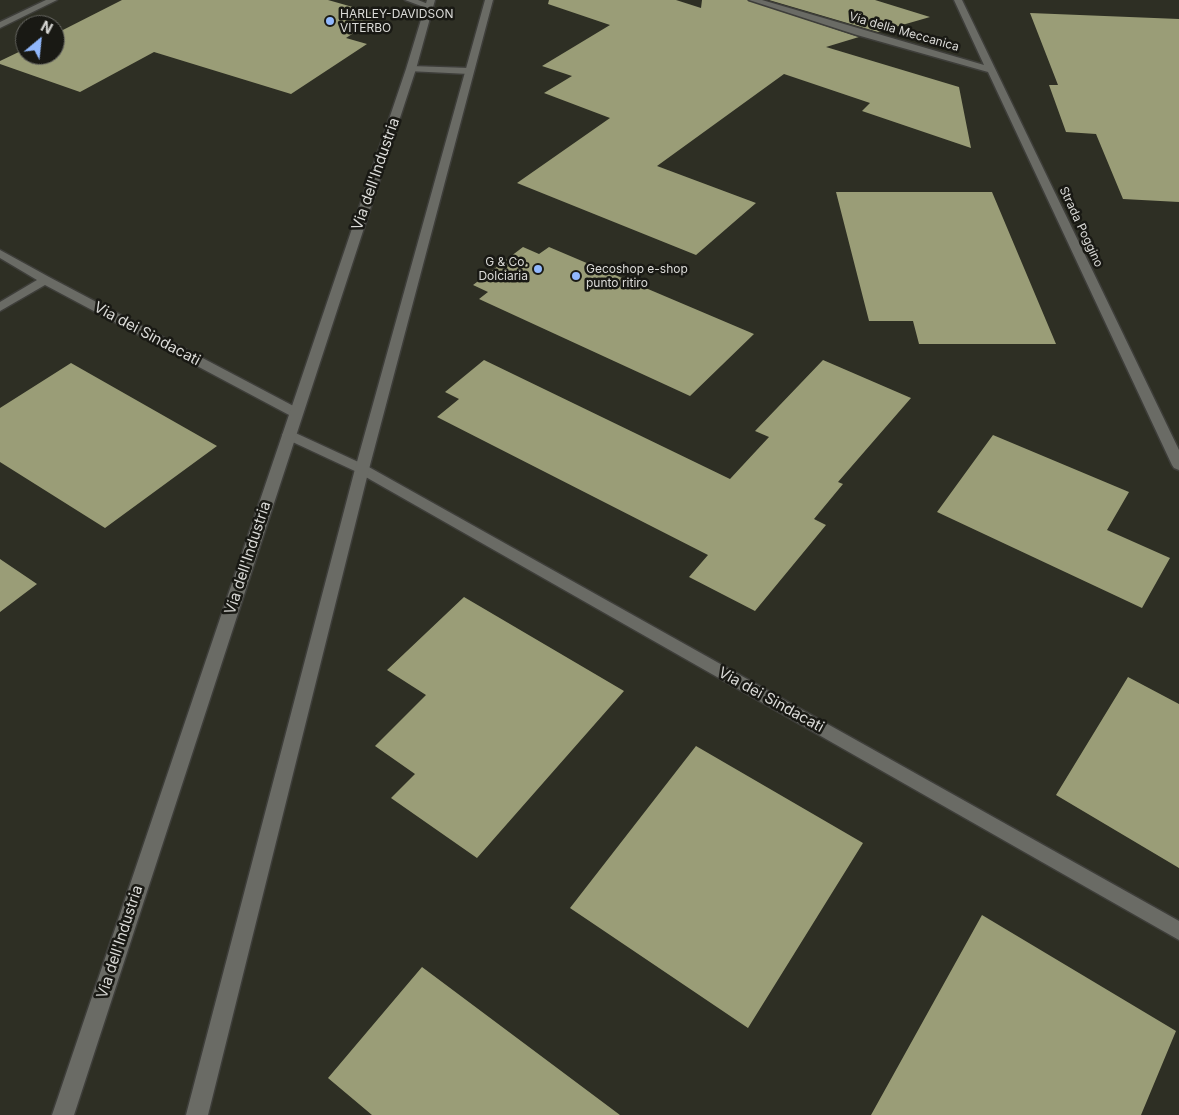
<!DOCTYPE html>
<style>
body{margin:0}
#map{position:relative;width:1179px;height:1115px;overflow:hidden;background:#22231d;font-family:Inter,sans-serif}
canvas{display:block}
.north{position:absolute;left:15px;top:15px;width:50px;height:50px;box-sizing:border-box;background:#191914;border:1px solid #676762;border-radius:50%;rotate:28deg;font-size:14px;font-weight:700;line-height:20px;text-align:center;color:#dbdbd8}
.north::after{content:'';display:block;margin:auto;width:18px;height:22px;background:#91b8fd;clip-path:polygon(50% 0,100% 100%,50% 72%,0 100%)}
</style>
<div id="map">
<canvas width="1179" height="1115"></canvas>
<div class="north">N</div>
</div>
<script>
const ctx = document.querySelector('canvas').getContext('2d');
ctx.lineJoin = 'round';
function fill(path, color) {
  ctx.fillStyle = color;
  ctx.fill(path, 'evenodd');
}
function trace(path, color, width, dash) {
  ctx.strokeStyle = color;
  ctx.lineWidth = width;
  ctx.lineCap = dash ? 'butt' : 'round';
  ctx.setLineDash(dash || []);
  ctx.stroke(path);
}
function drawText(font, color, halo, rows, align = 'center') {
  ctx.font = font + ' Inter,sans-serif';
  ctx.lineWidth = 5;
  ctx.setLineDash([]);
  ctx.textBaseline = 'middle';
  ctx.strokeStyle = halo;
  ctx.fillStyle = color;
  for (const [text, x, y, turn = 0] of rows) {
    ctx.save();
    ctx.translate(x, y);
    ctx.rotate((+turn || 0) * Math.PI / 180);
    ctx.textAlign = isNaN(turn) ? turn : align;
    if (halo) ctx.strokeText(text, 0, 0);
    ctx.fillText(text, 0, 0);
    ctx.restore();
  }
}
const built = new Path2D(`
 M0 0H1179V1115H0ZM25 25H55V55H25Z`);
const building = new Path2D(`
 M122 0H328L381 15 346 38 367 44 291 94 154 52 80 92 0 64V61L25 49V55H55V34Z
 M549 0H676L701 8 702 0H747L859 37 826 47 959 87 971 148 862 111 870 103 784 74 657 166 756 203 696 255 517 183 610 118 544 93 572 76 542 66 610 25 548 4Z
 M769 0H875L930 17 878 32Z
 M1030 13 1179 19V202L1123 199 1096 134 1066 132 1049 85H1058Z
 M836 192H992L1056 344H919L913 321H869Z
 M523 247 539 254 549 247 754 334 690 396 479 299 488 292 473 285Z
 M484 360 730 479 769 437 755 431 823 360 911 398 838 482 843 484 814 519 826 525 755 611 689 577 708 555 437 417 459 399 445 392Z
 M71 363 217 446 105 528 0 462V408Z
 M993 435 1129 492 1107 530 1170 558 1142 608 937 512Z
 M0 559 37 584 0 612Z
 M464 597 624 691 477 858 391 798 415 774 375 746 426 695 387 670Z
 M1128 677 1179 704V868L1056 795Z
 M696 746 863 843 748 1028 570 908Z
 M982 915 1176 1031 1141 1115H871Z
 M422 967 620 1115H372L328 1078Z`);
const lane = new Path2D(`
 M46 0H57L0 28V22Z
 M405 0H418L433 6 429 9Z
 M411 66 469 68 474 71 469 74 408 71V67Z
 M0 250 49 277 301 410 303 413 301 416H291L45 285 0 311V302L37 280 0 258Z
 M289 430 367 466 1179 921V940L357 472 284 438 282 435 284 432Z`);
const street = new Path2D(`
 M427 0H435L416 69 74 1115H52L406 69Z
 M485 0H493L369 469 208 1115H186L355 469Z
 M749 0H762L984 65 954 0H962L1179 450V470L1174 468 1172 465 988 72 857 35Z`);
const markers = [
 [330,21,5,"#91b8fd"],
 [538,269,5,"#91b8fd"],
 [576,276,5,"#91b8fd"]
];
const farPoinames = [
 ["HARLEY-DAVIDSON",340,14],
 ["VITERBO",340,28],
 ["G & Co.",528,262,"right"],
 ["Dolciaria",528,276,"right"],
 ["Gecoshop e-shop",586,269],
 ["punto ritiro",586,283]
];
const farStreetnames = [
 ["Via della Meccanica",904,32,16],
 ["Strada Poggino",1081,227,65]
];
const streetNames = [
 ["Via dell'Industria",376,174,-71],
 ["Via dei Sindacati",147,334,28],
 ["Via dell'Industria",248,558,-72],
 ["Via dei Sindacati",771,700,29],
 ["Via dell'Industria",120,942,-72]
];
fill(built, '#2e2f24');
fill(building, '#9a9d77');
trace(lane, '#3e3e3a', 3);
trace(street, '#3e3e3a', 3);
fill(lane, '#6a6b65');
fill(street, '#6a6b65');
for (const [x, y, r, color] of markers) {
  const dot = new Path2D();
  dot.arc(x, y, r, 0, 2 * Math.PI);
  ctx.fillStyle = color;
  ctx.fill(dot);
  trace(dot, '#191914', 2);
}
drawText('12px', '#dbdbd8', '#191914', farPoinames, 'left');
drawText('12px', '#dbdbd8', '#191914', farStreetnames);
drawText('15px', '#dbdbd8', '#191914', streetNames);
</script>
